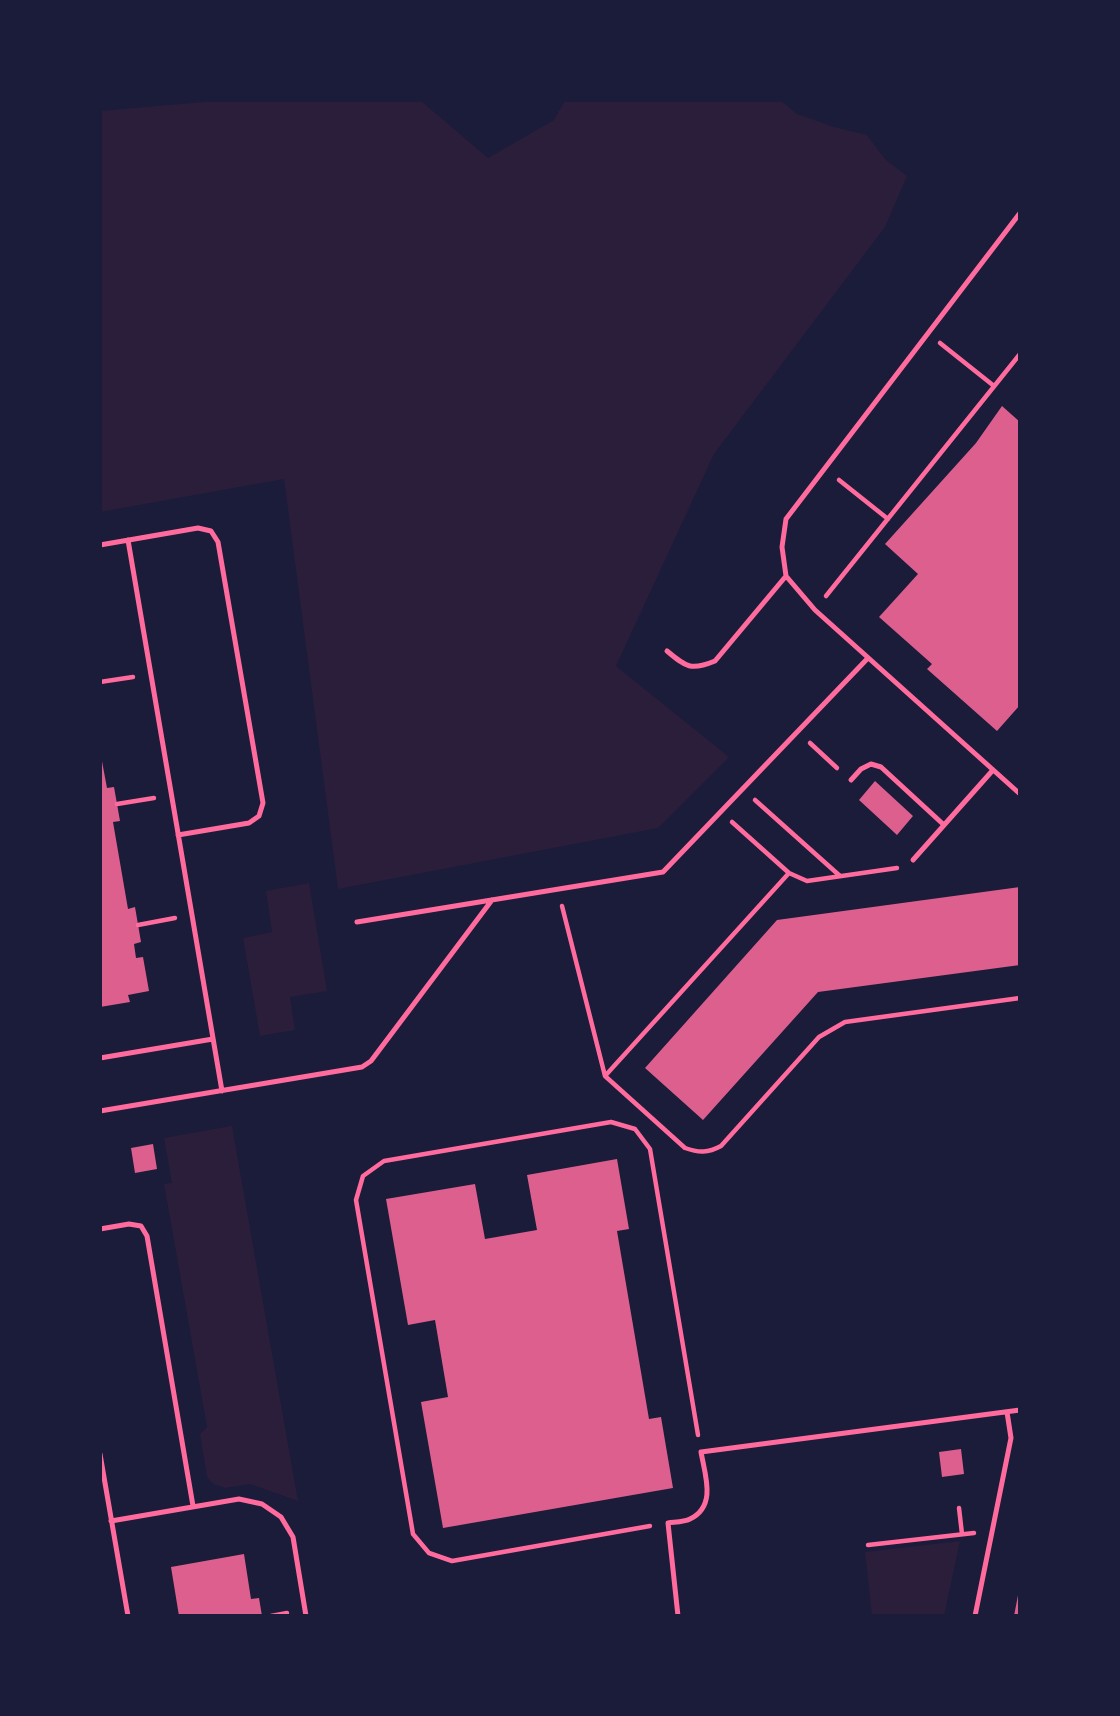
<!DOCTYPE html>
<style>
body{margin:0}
#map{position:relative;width:1120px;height:1716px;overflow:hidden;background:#1b1b3a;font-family:Lora,serif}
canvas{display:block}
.frame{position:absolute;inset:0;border:102px solid #1b1b3a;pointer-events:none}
</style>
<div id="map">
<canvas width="1120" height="1716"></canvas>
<div class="frame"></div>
</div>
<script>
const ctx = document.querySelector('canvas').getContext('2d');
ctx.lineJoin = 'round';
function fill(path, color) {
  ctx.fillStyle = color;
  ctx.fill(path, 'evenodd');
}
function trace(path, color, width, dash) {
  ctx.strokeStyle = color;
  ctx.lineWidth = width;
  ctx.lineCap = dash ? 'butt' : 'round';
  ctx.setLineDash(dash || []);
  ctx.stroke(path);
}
const green = new Path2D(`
 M227 100H420L488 158 554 120 565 100H780L797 114 834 127 867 135 885 159 907 176 885 227 714 454 616 666 729 757 658 828 338 889 284 479 100 512V111Z
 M309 883 327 991 290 997 295 1030 260 1036 243 938 272 932 266 891Z
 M231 1126H232L298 1501 250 1484 225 1488 213 1484 207 1477 200 1434 207 1427 164 1184 172 1183 164 1138Z
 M960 1541 944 1616H872L865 1552Z`);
const building = new Path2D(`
 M1002 406 1020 422V705L997 731 927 669 932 664 879 617 918 574 885 544 976 443Z
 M100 756H101L107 788 114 787 120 821 113 822 128 909 135 907 141 942 134 944 136 958 143 957 149 991 128 995 130 1002 100 1007Z
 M875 781 913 816 897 835 859 800Z
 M1020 887V965L818 992 703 1120 645 1068 777 920Z
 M153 1144 157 1169 135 1173 131 1148Z
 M617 1159 629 1229 617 1231 649 1419 661 1417 673 1488 443 1528 421 1402 448 1397 435 1320 408 1325 386 1199 475 1184 485 1239 537 1230 527 1175Z
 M961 1449 964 1474 942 1477 939 1452Z
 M244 1554 251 1599 259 1598 262 1616H179L171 1567Z
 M1019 1590 1020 1616H1014Z`);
const path = new Path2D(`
 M940 343 994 386
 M839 480 888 519
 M826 596 1020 354
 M100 682 133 677
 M810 743 837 768
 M755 800 840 876
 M117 804 154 798
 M732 822 789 873 807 881 897 868
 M562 906 605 1076 685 1148C699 1153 708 1153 721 1146L819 1037 845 1022 1020 998
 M138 925 175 918
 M605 1076 789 873
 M959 1508 962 1534
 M650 1526 452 1561 429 1553 413 1534 356 1200 363 1176 384 1161 611 1122 635 1129 650 1149 698 1435
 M868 1545 974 1533
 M271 1616 287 1613`);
const service = new Path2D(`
 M1020 213 786 519 782 547 786 576 815 610 1020 794
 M128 540 222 1091
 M100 545 198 528 211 531 218 542 263 803 259 816 249 823 178 835
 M667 651C686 667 691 671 715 661L786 576
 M851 780 861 769 871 764 881 767 944 825
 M913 860 993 770
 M357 922 663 872 868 658
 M100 1058 213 1039
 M100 1111 362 1067 371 1061 492 900
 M100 1229 129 1224 141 1226 147 1236 193 1506
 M100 1454 128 1616
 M111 1521 239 1499 262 1504 281 1517 293 1537 306 1616
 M678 1616 668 1523C675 1522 684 1522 690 1519 717 1506 705 1475 701 1452L1020 1410
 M975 1616 1011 1438 1007 1412`);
fill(green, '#2a1e3b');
fill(building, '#dd5f8e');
trace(path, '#ff6b9d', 4.5);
trace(service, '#ff6b9d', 5);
</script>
